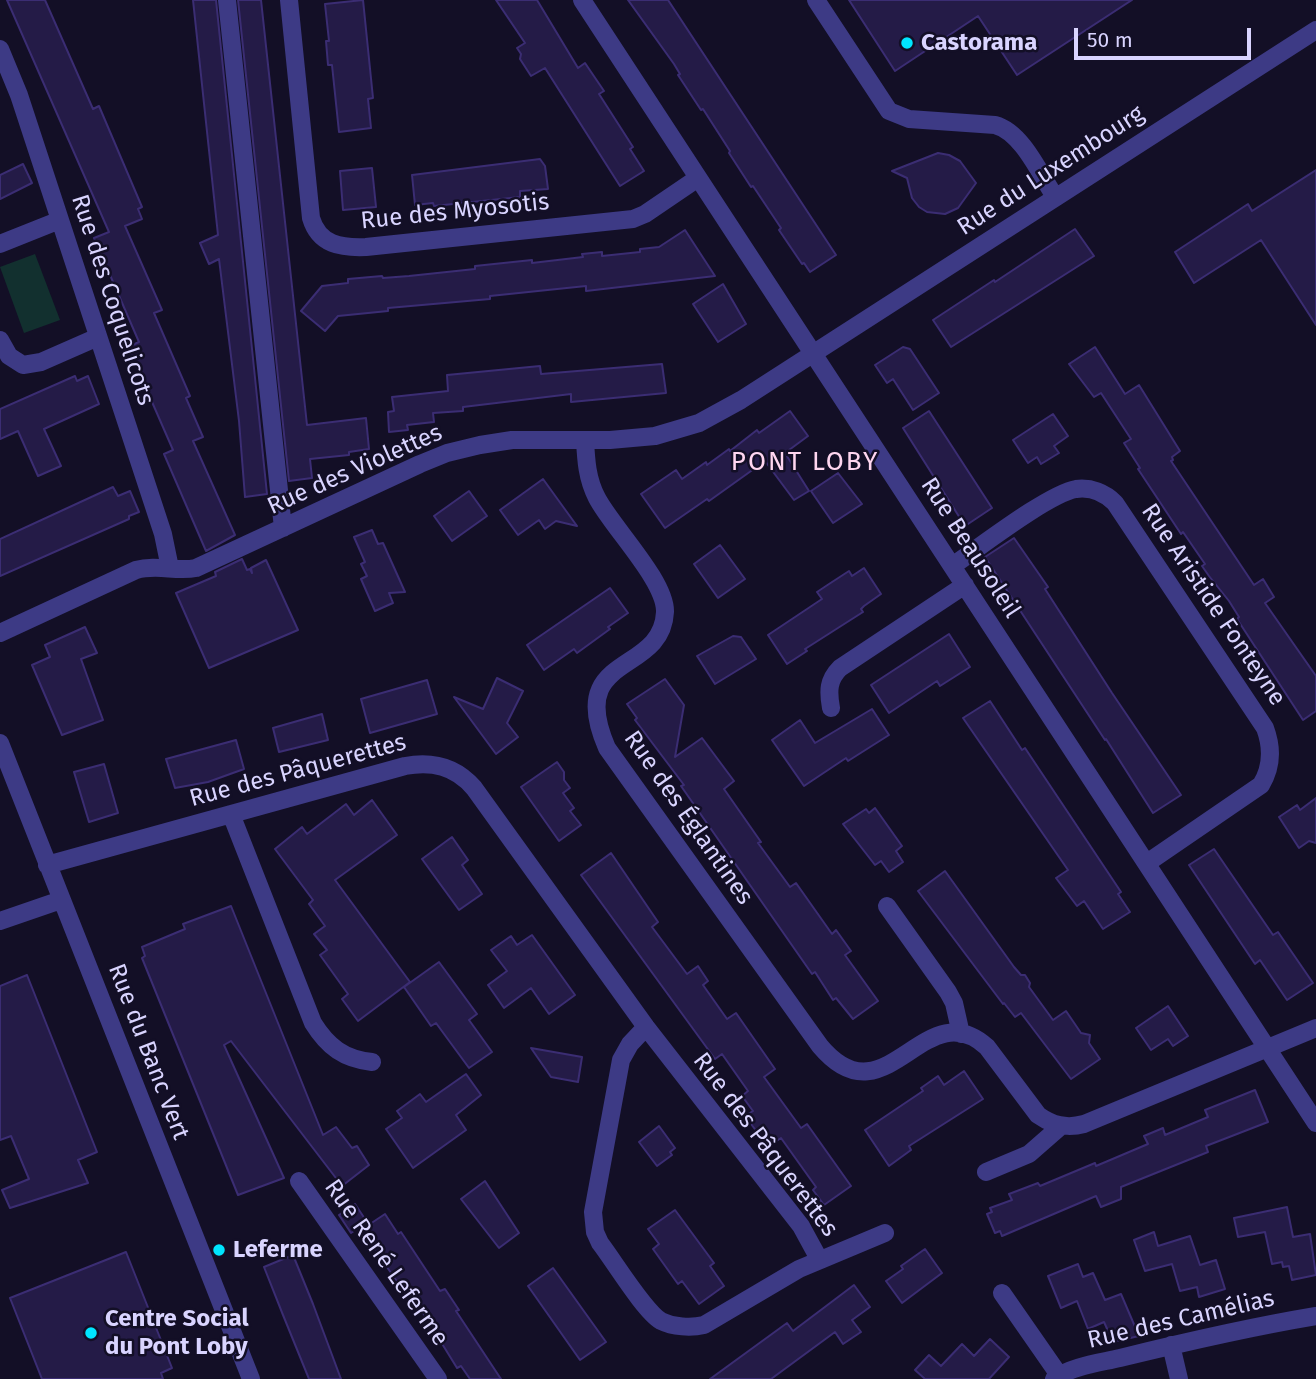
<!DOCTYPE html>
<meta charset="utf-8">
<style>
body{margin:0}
#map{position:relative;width:1316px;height:1379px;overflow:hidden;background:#130f26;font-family:"Fira Sans",sans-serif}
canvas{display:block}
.scale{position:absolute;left:1074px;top:28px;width:177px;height:32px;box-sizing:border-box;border:4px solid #d9d4ff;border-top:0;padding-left:9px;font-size:21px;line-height:24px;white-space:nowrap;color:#d9d4ff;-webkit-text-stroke:5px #130f26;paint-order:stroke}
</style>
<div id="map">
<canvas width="1316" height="1379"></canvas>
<div class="scale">50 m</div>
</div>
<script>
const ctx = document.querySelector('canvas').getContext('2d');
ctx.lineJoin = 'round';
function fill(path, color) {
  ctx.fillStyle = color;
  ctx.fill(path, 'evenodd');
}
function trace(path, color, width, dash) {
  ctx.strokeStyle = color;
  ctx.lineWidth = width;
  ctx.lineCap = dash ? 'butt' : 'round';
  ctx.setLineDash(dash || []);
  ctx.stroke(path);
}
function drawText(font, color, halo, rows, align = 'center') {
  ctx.font = font + ' "Fira Sans",sans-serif';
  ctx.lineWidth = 5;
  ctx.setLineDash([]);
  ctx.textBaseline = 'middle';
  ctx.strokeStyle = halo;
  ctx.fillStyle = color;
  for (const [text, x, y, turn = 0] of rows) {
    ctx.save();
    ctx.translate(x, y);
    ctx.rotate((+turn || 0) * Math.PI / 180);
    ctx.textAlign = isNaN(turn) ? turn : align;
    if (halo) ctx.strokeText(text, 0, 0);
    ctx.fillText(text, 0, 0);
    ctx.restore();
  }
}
const green = new Path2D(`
 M35 254 60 320 24 333 0 267Z`);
const building = new Path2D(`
 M7 0H45L93 109 99 106 142 207 138 209 142 219 125 226 162 310 154 313 190 396 186 398 203 437 193 441 235 535 206 551 164 454 173 450 128 347 139 342 94 238 109 232Z
 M193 0H216L267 494 245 497 239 421 219 259 209 264 200 243 218 235Z
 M238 0H261L307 425 366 418 369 449 349 452V455L310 459 312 478 289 481Z
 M363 0 373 98 368 99 371 128 339 132 332 65H328L326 41H329L325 4Z
 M496 0H537L578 68 585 63 604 91 599 94 633 147 630 149 644 171 620 186 545 68 531 76 520 59 521 54 517 48 525 43Z
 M628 0H668L836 255 810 272 804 263 802 264 779 230 781 228 753 186 751 187 729 153 730 151 703 109 701 110 678 75 680 74 674 64Z
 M849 0H1132L1017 75 978 16 895 71Z
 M938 153 949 155 960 161 976 183 958 208 945 214 927 212 919 207 912 198 907 178 892 171Z
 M540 159 545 166 548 189 520 191V197L434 206 433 203 415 205 412 175Z
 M23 164 32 183 0 199V175Z
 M372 168 376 207 343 210 340 171Z
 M1316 170V325L1261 240 1194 283 1175 252 1248 204 1252 211Z
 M1075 229 1094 256 951 347 933 320 994 280 995 282Z
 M685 230 715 276 586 291V286L490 296V299L388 308V311L338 316 325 331 301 311 322 286 348 283V279L382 276 383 278 409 276 475 269V266L532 260V263L583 257 582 254 602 252V256L640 252V249L659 247Z
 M723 284 746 324 718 342 693 304Z
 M903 347 910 349 939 393 913 410 893 379 887 383 875 365Z
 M1095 347 1125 394 1139 385 1180 451 1172 457 1173 460 1171 461 1254 585 1263 579 1274 597 1265 603 1316 676V711L1303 720 1237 619 1239 617 1229 601 1209 576 1202 566 1205 564 1183 532 1181 534 1138 469 1140 468 1124 443 1131 439 1101 393 1094 397 1069 364Z
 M662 364 666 393 571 402V394L463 407V411L433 413 434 422 407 425 408 430 389 432 388 412 394 411 392 397 448 391 447 375 540 366 541 374Z
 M75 376 77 381 88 376 99 404 44 429 61 466 38 476 18 431 0 439V409Z
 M790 411 808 436 785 453 809 491 794 500 765 461 709 501 707 499 665 528 641 494 676 470 682 479 706 462 707 465 729 449 730 451 757 430 759 433Z
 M929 411 992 508 965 526 903 428Z
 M1053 414 1068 436 1054 446 1059 453 1041 464 1037 457 1028 463 1013 440Z
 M838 473 862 504 833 523 811 491Z
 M543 479 577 526 556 521 545 529 539 520 518 535 500 510Z
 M113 487 118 496 130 491 139 512 129 516V519L0 576V539Z
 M469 491 487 516 452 541 434 516Z
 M372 530 378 544 383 543 405 592 389 593 393 603 375 611 361 579 367 576 361 564 365 562 354 537Z
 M1014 538 1048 587 1045 589 1112 693 1181 795 1153 813 1106 739 1105 740 985 557Z
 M720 545 745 579 718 598 694 564Z
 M242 559 247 570 250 569 252 573 251 568 266 560 298 630 209 668 176 593 216 576 215 572Z
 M864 568 881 594 864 606 861 609 863 612 805 649 807 651 787 664 768 635 822 599 817 592 829 584 849 571 852 576Z
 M610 588 628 613 608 627 610 629 577 653 574 649 544 670 527 645Z
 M85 627 97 653 81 659 103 720 62 735 32 665 50 657 45 645Z
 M949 634 970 667 940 686 937 681 889 713 871 685Z
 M733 636 741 637 756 659 715 684 697 656Z
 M497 678 523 691 507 723 518 737 496 754 454 697 483 709Z
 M665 679 684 705 675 757 702 738 734 781 724 789 761 842 758 843 790 887 796 883 832 934 836 930 851 951 845 955 878 1001 853 1019 836 998 833 1000 815 972 812 974 681 786 684 785 635 720 637 718 627 704Z
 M427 680 437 714 370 733 361 699Z
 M990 701 1022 750 1025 748 1121 892 1118 894 1130 912 1103 929 1084 901 1077 906 1056 878 1068 870 963 718Z
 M872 709 889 735 848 761 846 758 804 786 772 740 800 720 815 743Z
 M322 714 328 740 279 752 273 728Z
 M236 740 244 769 208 782 175 788 166 759Z
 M557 762 564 772V780L570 788 563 793 574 808 570 811 581 825 559 841 521 787Z
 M104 764 118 813 89 822 74 772Z
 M1316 798V843L1309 841 1299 848 1279 817 1297 805 1300 810Z
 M372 800 397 835 335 880 410 982 358 1021 342 999 348 994 320 955 327 950 314 934 325 926 309 904 313 900 275 849 302 827 307 834 346 804 354 815Z
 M875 808 902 846 896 851 903 862 889 872 881 861 875 865 843 824 866 809 869 813Z
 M452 837 468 860 462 865 482 894 459 910 422 859Z
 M1214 849 1273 935 1278 932 1313 983 1287 1000 1260 960 1255 964 1189 865Z
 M611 853 658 922 652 927 687 974 698 966 708 981 703 985 727 1019 736 1013 775 1069 764 1077 801 1128 807 1124 851 1186 824 1205 813 1190 816 1187 781 1138 775 1142 764 1127 757 1132 745 1116 753 1111 742 1096 748 1091 722 1054 715 1059 581 875Z
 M945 871 1014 967 1021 975H1025L1030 983 1029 987 1053 1020 1066 1011 1081 1033 1090 1035 1089 1043 1100 1059 1071 1079 1021 1013 1015 1017 1004 1003 1003 1004 918 891Z
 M231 906 323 1135 336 1127 352 1148 357 1146 369 1165 342 1186 231 1041 224 1045 284 1178 238 1195 142 958 145 956 142 947 185 929 183 924Z
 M532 935 575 995 549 1014 531 988 504 1008 488 985 507 971 491 950 511 936 517 945Z
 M439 962 477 1014 469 1020 492 1052 469 1068 436 1023 431 1026 404 987Z
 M27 975 97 1152 78 1160 88 1183 10 1208 2 1190 29 1179 11 1136 0 1140V986Z
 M1168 1006 1188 1036 1173 1046 1168 1039 1151 1050 1136 1028Z
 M531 1048 582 1057 578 1082 551 1077Z
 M964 1071 983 1099 909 1146 911 1150 889 1166 865 1130 923 1091 921 1088 938 1076 944 1085Z
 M466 1074 481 1095 456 1115 466 1130 413 1168 386 1129 402 1118 397 1111 420 1094 426 1102Z
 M1255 1090 1268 1122 1206 1146 1208 1152 1121 1187V1199L1101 1207 1096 1196 1002 1236 1000 1231 995 1233 987 1214 992 1212 990 1208 1012 1200 1009 1194 1038 1183 1040 1186 1095 1163 1096 1166 1148 1144 1144 1136 1163 1128 1165 1135 1208 1117 1205 1110Z
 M659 1126 675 1148 670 1152 672 1155 657 1166 639 1142Z
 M485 1181 519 1233 499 1248 461 1199Z
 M355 1204 367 1222 351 1233 339 1215Z
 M1287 1207 1293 1237 1310 1234 1316 1275 1292 1280 1289 1266 1283 1267 1282 1262 1272 1264 1265 1232 1238 1237 1234 1218Z
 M675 1210 714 1263 710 1266 724 1286 699 1304 682 1281 678 1284 653 1249 659 1244 648 1229Z
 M385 1214 398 1234 401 1232 440 1291 445 1289 459 1310 456 1311 501 1379H470L461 1366 457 1368 420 1308 417 1310 361 1230Z
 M1154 1232 1158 1246 1190 1236 1200 1265 1216 1260 1225 1289 1199 1297 1197 1287 1180 1291 1172 1264 1145 1271 1134 1240Z
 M925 1249 942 1273 902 1303 886 1281 903 1269 901 1266Z
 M126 1252 172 1368 161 1373 163 1379H42L10 1298Z
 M293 1255 313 1304 341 1379H309L283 1315 264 1267Z
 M1078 1264 1083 1277 1093 1273 1105 1300 1121 1294 1139 1336 1113 1342 1104 1322 1088 1329 1077 1301 1061 1308 1048 1276Z
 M553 1268 606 1342 580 1360 528 1286Z
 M854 1285 870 1307 852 1320 861 1332 843 1344 835 1332 771 1379H710L787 1323 793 1331Z
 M990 1339 1009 1357 989 1379H925L915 1370 929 1355 941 1366 962 1344 974 1356Z`);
const minor = new Path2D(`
 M227 0 283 528
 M289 0 311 218C319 245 341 248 366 247L633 219 645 214 698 178
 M582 0 1316 1123
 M816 0 889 111 909 119 995 125C1022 132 1040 174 1055 197
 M0 49 19 95 163 534 170 568
 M0 244 60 220
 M0 340 9 356 23 365 41 362 98 337
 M585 440C586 460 587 479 597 498 612 527 666 581 665 612 662 676 565 652 607 748L820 1046C886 1125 924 990 987 1047L1038 1115C1052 1125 1066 1129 1084 1124L1316 1028
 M952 566C979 548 1048 494 1076 489 1091 487 1105 493 1115 503L1265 728C1272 747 1272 767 1261 785L1147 863
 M0 633 136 570C157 564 176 572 196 568L420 464 447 453 480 445 512 440H610L655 436 699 423 741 400 1316 30
 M831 708C828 691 828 680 840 668L965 585
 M0 743 251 1379
 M231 814 313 1023C328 1047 344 1059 372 1062
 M47 865 405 766C432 761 455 766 474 788L646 1027 801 1226 819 1259
 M887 906 948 992 954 1003 961 1034
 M0 921 61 900
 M646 1027 630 1044 621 1060 593 1212 595 1232 600 1243C614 1261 644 1311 661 1321 673 1327 691 1328 704 1325L799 1269 885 1233
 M986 1172 1029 1154 1061 1126
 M299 1181 438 1379
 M1002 1293 1059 1375
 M1171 1345 1179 1379
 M1054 1379C1072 1366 1099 1363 1120 1358 1185 1342 1250 1327 1316 1316`);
const markers = [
 [907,43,7,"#00e5ff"],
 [219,1250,7,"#00e5ff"],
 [91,1333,7,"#00e5ff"]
];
const poiNames = [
 ["Castorama",921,43],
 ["Leferme",233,1250],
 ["Centre Social",105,1319],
 ["du Pont Loby",105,1347]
];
const streetNames = [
 ["Rue du Luxembourg",1051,171,-33],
 ["Rue des Myosotis",455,212,-6],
 ["Rue des Coquelicots",112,300,72],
 ["Rue des Violettes",355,470,-24],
 ["Rue Beausoleil",970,548,57],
 ["Rue Aristide Fonteyne",1213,605,56],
 ["Rue des Pâquerettes",298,771,-15],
 ["Rue des Églantines",688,818,55],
 ["Rue du Banc Vert",148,1052,69],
 ["Rue des Pâquerettes",765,1145,53],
 ["Rue René Leferme",386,1263,55],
 ["Rue des Camélias",1181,1320,-13]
];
const neighbourhoodNames = [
 ["PONT LOBY",805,463]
];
fill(green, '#12302f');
fill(building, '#241b47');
trace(building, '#3b2d73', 2);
trace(minor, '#3d3a85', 18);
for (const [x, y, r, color] of markers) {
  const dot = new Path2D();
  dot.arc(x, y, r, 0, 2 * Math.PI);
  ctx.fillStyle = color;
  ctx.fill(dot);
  trace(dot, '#130f26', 2.5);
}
drawText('bold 24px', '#d9d4ff', '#130f26', poiNames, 'left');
drawText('24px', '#d9d4ff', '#130f26', streetNames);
ctx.letterSpacing = '2px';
drawText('26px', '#ffd6f0', '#130f26', neighbourhoodNames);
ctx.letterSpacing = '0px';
</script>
